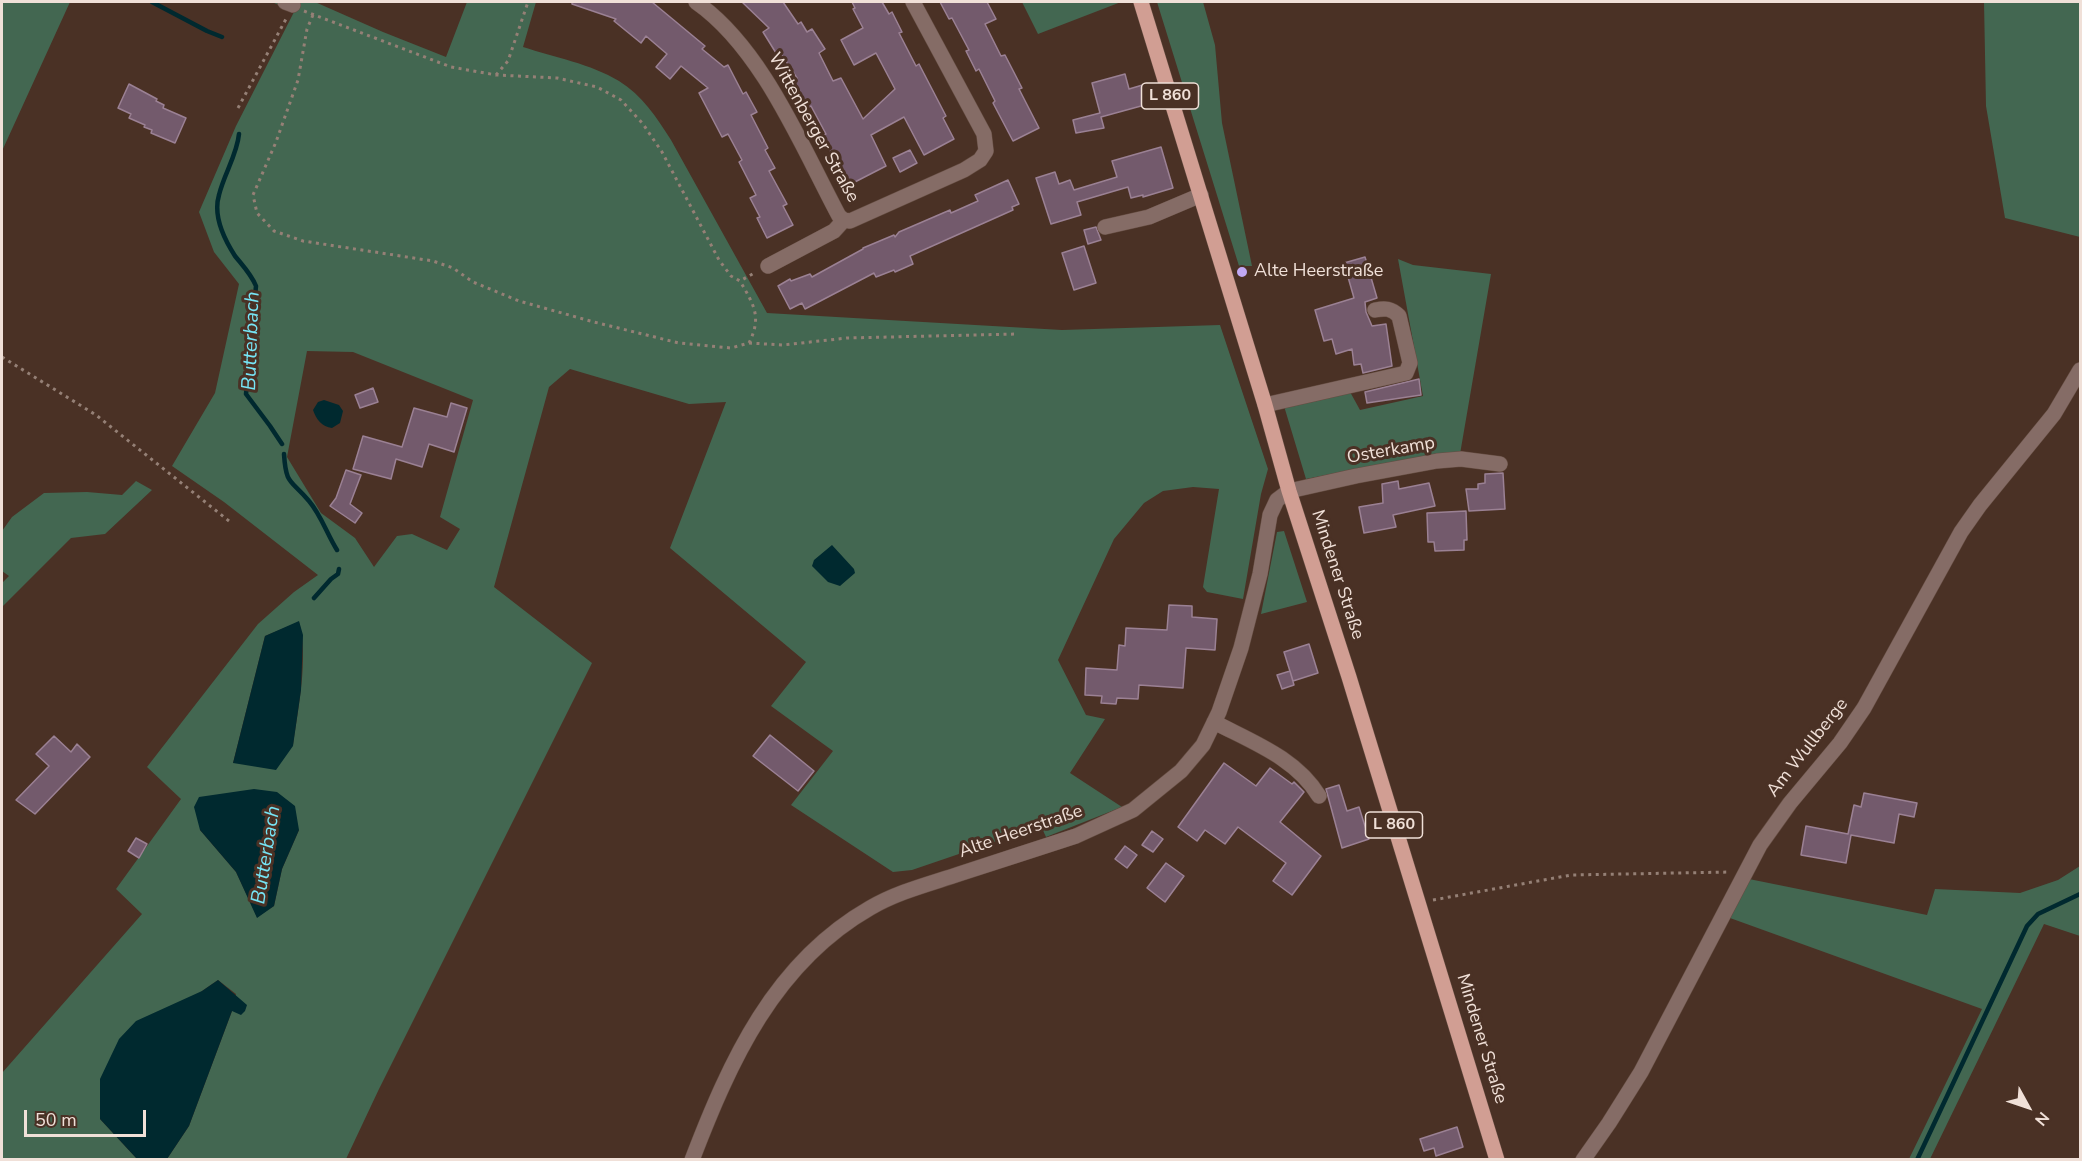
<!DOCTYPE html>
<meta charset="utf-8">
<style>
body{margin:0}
#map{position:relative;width:2082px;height:1161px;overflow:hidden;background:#4a3125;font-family:"Nunito Sans",sans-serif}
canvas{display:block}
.frame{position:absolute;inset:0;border:3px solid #f0e0d8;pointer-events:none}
.north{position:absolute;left:1998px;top:1077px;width:60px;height:60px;-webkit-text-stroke:4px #4a3125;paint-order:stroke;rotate:130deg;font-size:16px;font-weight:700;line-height:24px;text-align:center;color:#f0e0d8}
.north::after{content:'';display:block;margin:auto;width:21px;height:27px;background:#f0e0d8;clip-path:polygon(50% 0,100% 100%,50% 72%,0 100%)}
.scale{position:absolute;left:24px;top:1110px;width:122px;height:27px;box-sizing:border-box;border:3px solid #f0e0d8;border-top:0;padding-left:8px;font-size:18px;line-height:21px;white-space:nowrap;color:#f0e0d8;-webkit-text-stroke:4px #4a3125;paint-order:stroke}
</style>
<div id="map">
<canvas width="2082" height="1161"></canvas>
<div class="frame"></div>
<div class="north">N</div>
<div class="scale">50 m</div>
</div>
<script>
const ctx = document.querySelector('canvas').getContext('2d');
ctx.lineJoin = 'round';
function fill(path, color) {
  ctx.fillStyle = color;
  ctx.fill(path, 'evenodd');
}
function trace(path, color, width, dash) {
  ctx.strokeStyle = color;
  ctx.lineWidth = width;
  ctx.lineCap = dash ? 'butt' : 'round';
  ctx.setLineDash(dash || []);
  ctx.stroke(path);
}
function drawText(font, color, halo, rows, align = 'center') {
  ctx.font = font + ' "Nunito Sans",sans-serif';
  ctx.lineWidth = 6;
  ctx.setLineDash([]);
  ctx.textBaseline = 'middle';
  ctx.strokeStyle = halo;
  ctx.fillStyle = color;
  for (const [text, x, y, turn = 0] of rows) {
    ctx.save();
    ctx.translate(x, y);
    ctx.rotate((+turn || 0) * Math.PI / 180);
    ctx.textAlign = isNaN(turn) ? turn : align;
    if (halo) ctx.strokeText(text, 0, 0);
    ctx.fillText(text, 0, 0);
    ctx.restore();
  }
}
const green = new Path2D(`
 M2 2H70L2 151Z
 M272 2H315L383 32 446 57 467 2H536L523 47C554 57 591 64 619 81 642 95 657 118 671 140L767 313 1062 330 1220 325 1268 469 1261 494 1243 599 1207 592 1203 587 1219 489 1193 487 1163 491 1144 503 1114 539 1058 660 1086 715 1105 719 1070 773 1122 807 1046 837 1041 826 912 870 893 872 791 805 833 751 771 706 806 662 670 548 726 402 689 404 570 369 549 387 494 587 592 663 379 1089 346 1159H167L189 1126 232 1011 236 994 218 980 202 991 100 1119 137 1159 2 1160V1073L142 914 116 889 181 799 147 767 258 624 294 592 318 575 224 502 172 466 215 393 239 284 214 252 199 212 236 126 294 12ZM307 351 353 352 473 400 440 517 460 529 447 550 412 534 397 536 374 567 355 538 321 513 287 457ZM299 622C309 657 298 709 293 745L233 763 265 636ZM200 830H299L282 869 274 906 257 917 236 872Z
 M1022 2H1121L1038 34Z
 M1157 2H1203L1215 45 1222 123 1252 266H1239Z
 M1984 2H2080V237L2005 218 1986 106Z
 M1398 259 1413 265 1491 274 1460 454 1424 456 1306 479 1284 406 1349 390 1360 410 1423 396Z
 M136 481 152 490 105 534 71 538 2 607V583L9 576 2 571V531L12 517 44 493 87 492 122 495Z
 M1284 531 1307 602 1261 614 1277 532Z
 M2080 866V936L2044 924 1930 1159H1909L1982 1009 1730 918 1749 879 1927 915 1935 889 2020 893 2058 880Z`);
const water = new Path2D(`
 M324 400 339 405 343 411 340 423 332 428C322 427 316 419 313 410L318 402Z
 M832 545 854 569 855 573 840 586 828 582 812 566 814 560Z
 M299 621 303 635 301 690 293 746 276 770 233 763 265 636Z
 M254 789 277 792 295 806 299 830 282 869 274 906 257 918 236 872 200 830 194 807 199 797Z
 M218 980 247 1005 245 1011 241 1015 232 1011 189 1126 167 1159H137L100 1119V1079L119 1039 136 1021 202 991Z`);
const stream = new Path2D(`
 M152 2 207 31 222 37
 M239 134C237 155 224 174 219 195 213 215 224 239 235 256 243 266 251 274 256 286L246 394 270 426 282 444
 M284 454C286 486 291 479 309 501 321 515 327 534 337 550
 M314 598 331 579 338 574 339 569
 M1917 1160 2027 926 2038 914 2080 894`);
const building = new Path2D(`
 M572 2H652L705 46 702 49 724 67 728 65 743 94 746 92 757 112 751 115 768 148 765 150 775 168 769 171 787 204 783 206 793 225 767 238 757 218 760 217 750 198 756 195 739 162 742 160 728 134 722 137 699 93 708 88 681 66 670 79 656 67 667 54 646 36 641 43 614 21 616 19 572 4Z
 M742 2H783L798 24 801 22 807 32 812 29 825 49 819 53 833 81 841 78 863 119 895 89 876 53 854 65 841 40 863 28 853 9 855 8 852 2H882L889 14 892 12 902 32 899 33 916 66 919 64 946 116 943 118 954 139 924 155 904 117 871 135 886 166 851 184 840 163 837 164 826 143 822 136 826 134 811 106 808 108 796 86 793 80 797 78 779 51 776 53 763 32 769 28Z
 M940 2H987L996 19 985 24 1001 56 1005 55 1022 88 1019 89 1039 128 1013 141 993 103 995 101 979 69 976 71 966 51 969 50 952 18 949 19Z
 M1125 74 1129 89 1146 84 1152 103 1101 117 1104 128 1076 133 1073 120 1100 113 1092 83Z
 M129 84 157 99 156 101 164 105 163 108 186 118 175 143 151 133 152 130 144 127 145 125 129 118 131 114 118 108Z
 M1161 147 1173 188 1143 197V195L1131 198 1128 187 1077 202 1081 215 1051 224 1036 178 1055 172 1059 184 1070 180 1074 190 1117 177 1112 161Z
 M910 150 917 163 900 172 893 158Z
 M1008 180 1019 204 1012 207 1013 210 910 256 913 264 895 272 894 270 876 277 874 273 805 309 802 303 790 309 778 286 790 279 791 281 810 274 812 277 863 249V248L894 235 895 237 899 232 950 210 951 213 978 201 975 195Z
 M1096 227 1101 240 1088 244 1084 230Z
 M1084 246 1096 283 1074 290 1062 253Z
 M1365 257 1377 298 1365 302 1366 312 1372 326 1386 324 1392 366 1363 373 1361 364 1354 365 1352 349 1336 354 1332 339 1324 341 1315 310 1354 298 1344 263Z
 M1419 379 1421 395 1367 403 1365 392Z
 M373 388 378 402 360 408 355 395Z
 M451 403 467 408 454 452 429 444 422 467 396 459 391 479 353 469 363 436 402 447 414 408 447 417Z
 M346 470 361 475 350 504 362 513 355 523 330 506 336 498Z
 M1503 473 1505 509 1469 511 1466 489H1478V484L1485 483V474Z
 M1398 481 1399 489 1429 483 1435 506 1393 515 1396 527 1364 533 1359 507 1383 503 1382 484Z
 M1466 511 1467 540H1464V550L1435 551 1434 542H1428L1427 513Z
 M1169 605 1192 606V617L1217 619 1215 650 1186 648 1183 688 1139 685 1138 699 1117 698 1116 704 1101 703 1102 696 1085 695 1086 668 1117 670 1119 645 1125 646 1126 628 1167 630Z
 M1309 644 1318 673 1293 681 1284 652Z
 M1290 671 1294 685 1282 689 1277 675Z
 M770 735 814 771 798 791 753 756Z
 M54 736 71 752 77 744 90 757 35 814 16 800 49 766 36 754Z
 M1224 763 1256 786 1270 768 1292 784 1294 782 1304 792 1280 822 1321 856 1292 895 1273 881 1286 863 1238 827 1225 844 1205 830 1197 841 1178 827Z
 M1339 785 1347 811 1359 807 1369 839 1342 848 1326 789Z
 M1864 793 1917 803 1914 817 1899 814 1894 843 1851 835 1846 863 1801 855 1806 826 1848 834 1854 805 1861 807Z
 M1152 831 1163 839 1153 852 1142 845Z
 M136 838 147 844 139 858 128 851Z
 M1125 846 1137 855 1127 868 1115 859Z
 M1166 863 1184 876 1165 902 1147 888Z
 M1457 1127 1463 1147 1436 1156 1434 1148 1424 1151 1420 1139Z`);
const path = new Path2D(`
 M304 11 451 67 496 75 557 78 597 87 621 100 643 124 662 152 719 260 731 276 740 281 756 272
 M313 15 307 29 298 80 276 142 253 195 257 213 274 231 303 241 433 261 453 268 473 282 519 301 594 322 679 343 731 348 749 343C762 317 754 305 740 281
 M496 75 508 61 528 2
 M238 108 286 19
 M749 343 783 345 847 338 1017 334
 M2 357 96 415 229 521
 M1433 900 1571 875 1730 872`);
const minor = new Path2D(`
 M285 2 293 5
 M696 2C762 48 801 145 839 216L844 220 850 221 964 170 980 160 986 151 984 134 913 2
 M1105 227 1149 217 1201 195
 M768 266 834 231 844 220
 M1265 405 1406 373 1410 363 1399 316C1391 308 1385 308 1375 310
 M1214 722C1252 742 1296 758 1319 796
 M692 1160C730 1061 774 963 870 908 897 892 929 884 959 874 998 861 1037 849 1076 836L1133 810 1181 771 1203 745 1219 712 1241 648 1260 574 1270 515 1277 500 1289 491 1356 476 1437 461 1461 459 1500 464
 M1583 1160 1609 1123 1641 1072 1760 845 1790 803 1840 743 1864 708 1961 532 1980 505 2054 414 2080 370`);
const major = new Path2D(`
 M1141 2 1265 405 1289 491 1349 677 1497 1160`);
const markers = [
 [1242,272,6,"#c1a8f3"]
];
const shields = [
 [1170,96,57],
 [1394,825,57]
];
const shieldNames = [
 ["L 860",1170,96],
 ["L 860",1394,825]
];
const streetNames = [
 ["Wittenberger Straße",813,128,61],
 ["Osterkamp",1391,451,-10],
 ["Mindener Straße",1337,575,72],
 ["Am Wullberge",1808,748,-52],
 ["Alte Heerstraße",1021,832,-19],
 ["Mindener Straße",1481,1039,73]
];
const poiNames = [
 ["Alte Heerstraße",1254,272]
];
const waterNames = [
 ["Butterbach",252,341,-88],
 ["Butterbach",267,855,-81]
];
fill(green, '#436751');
fill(water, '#00292f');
trace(stream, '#00292f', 4.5);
fill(building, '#735a6c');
trace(building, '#9b8194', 1.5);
trace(minor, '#654d42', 16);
trace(major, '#654d42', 16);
trace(path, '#958076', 3, [3, 4.5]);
trace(minor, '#856c66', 15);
trace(major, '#d19e93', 15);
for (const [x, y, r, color] of markers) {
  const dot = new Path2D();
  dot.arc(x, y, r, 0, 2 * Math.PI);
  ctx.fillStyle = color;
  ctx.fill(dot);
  trace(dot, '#4a3125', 2);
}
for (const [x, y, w] of shields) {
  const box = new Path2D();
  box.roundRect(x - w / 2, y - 13, w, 26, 4.5);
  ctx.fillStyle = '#4a3125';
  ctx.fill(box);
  trace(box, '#f0e0d8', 1.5);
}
drawText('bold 16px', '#f0e0d8', null, shieldNames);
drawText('18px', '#f0e0d8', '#4a3125', streetNames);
drawText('18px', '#f0e0d8', '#4a3125', poiNames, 'left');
drawText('italic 20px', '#76e5f6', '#4a3125', waterNames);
</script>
